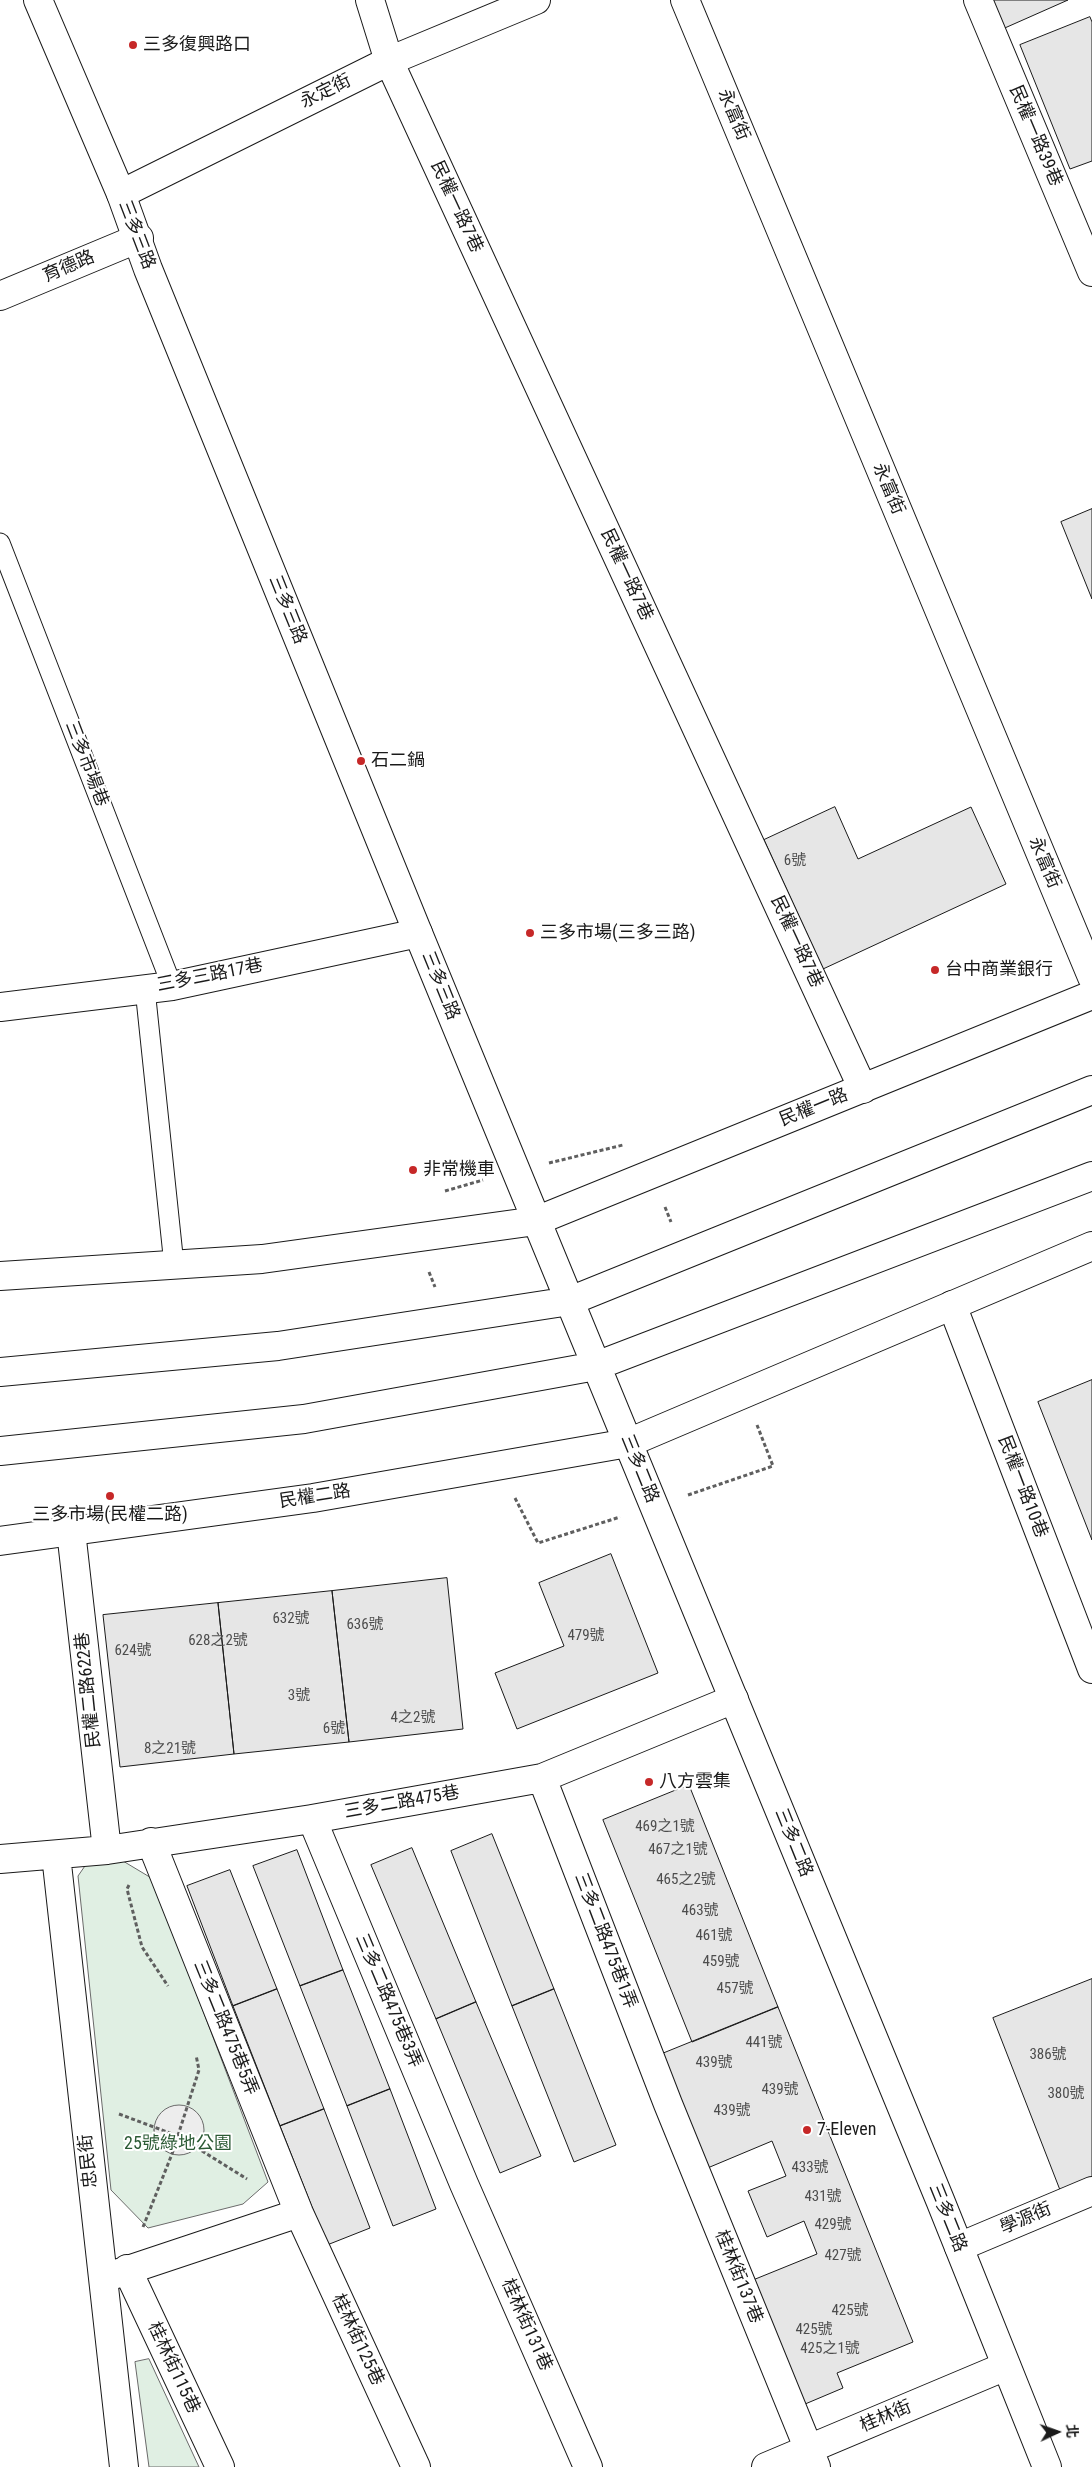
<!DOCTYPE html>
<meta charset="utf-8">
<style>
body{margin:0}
#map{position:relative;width:1092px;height:2467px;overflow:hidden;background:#fff;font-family:"Roboto Condensed","Noto Sans TC",sans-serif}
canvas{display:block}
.north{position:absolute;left:1032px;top:2407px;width:50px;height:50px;-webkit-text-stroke:4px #fff;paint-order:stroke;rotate:87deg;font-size:14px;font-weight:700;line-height:20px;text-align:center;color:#1a1a1a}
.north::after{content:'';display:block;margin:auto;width:18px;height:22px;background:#1a1a1a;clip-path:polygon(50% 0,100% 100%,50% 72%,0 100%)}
</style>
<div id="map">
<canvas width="1092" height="2467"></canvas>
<div class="north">北</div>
</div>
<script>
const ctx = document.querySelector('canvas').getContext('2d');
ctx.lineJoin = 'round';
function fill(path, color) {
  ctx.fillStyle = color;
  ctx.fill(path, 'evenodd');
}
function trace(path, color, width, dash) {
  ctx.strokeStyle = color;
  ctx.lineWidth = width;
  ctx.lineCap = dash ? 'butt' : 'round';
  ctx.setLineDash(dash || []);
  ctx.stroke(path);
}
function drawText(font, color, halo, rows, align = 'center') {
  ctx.font = font + ' "Roboto Condensed","Noto Sans TC",sans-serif';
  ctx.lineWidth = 4;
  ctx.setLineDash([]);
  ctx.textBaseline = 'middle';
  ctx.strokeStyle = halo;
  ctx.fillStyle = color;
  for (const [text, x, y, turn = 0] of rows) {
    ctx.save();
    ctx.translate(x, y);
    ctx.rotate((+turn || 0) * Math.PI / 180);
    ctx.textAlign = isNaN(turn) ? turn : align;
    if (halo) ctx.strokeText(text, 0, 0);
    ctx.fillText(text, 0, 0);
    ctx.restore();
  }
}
const green = new Path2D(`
 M123 1861 153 1879 268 2182 243 2204 148 2228 111 2190 78 1876 87 1863Z
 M149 2359 199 2467H149L135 2362Z`);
const parking = new Path2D(`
 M154 2130a25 25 0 1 1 50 0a25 25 0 1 1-50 0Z`);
const building = new Path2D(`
 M985 0H1068L998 31Z
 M1090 17 1092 22V161L1070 169 1020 45Z
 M1092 509V599L1061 522Z
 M835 807 858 859 971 807 1006 884 823 969 764 840Z
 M1092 1380V1540L1038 1402Z
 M611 1554 658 1673 517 1729 495 1673 564 1646 539 1583Z
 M447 1578 463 1729 349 1742 332 1591Z
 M332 1591 349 1742 234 1754 218 1603Z
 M218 1603 234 1754 120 1767 103 1615Z
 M689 1785 778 2007 692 2042 603 1820Z
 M492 1834 554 1989 512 2006 451 1851Z
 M412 1848 476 2002 436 2019 371 1865Z
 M297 1850 343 1970 300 1986 253 1866Z
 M230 1870 277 1989 233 2006 187 1886Z
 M343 1970 390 2089 347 2106 300 1986Z
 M1092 1979V2178L1060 2190 993 2018Z
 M277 1989 324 2109 280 2126 233 2006Z
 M554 1989 616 2145 574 2162 512 2006Z
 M476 2002 541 2156 500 2173 436 2019Z
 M778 2007 913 2342 837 2373 843 2388 798 2407 748 2282 817 2254 804 2221 767 2237 748 2191 786 2176 772 2141 698 2172 652 2058Z
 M390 2089 436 2209 393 2226 347 2106Z
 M324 2109 370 2228 327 2245 280 2126Z`);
const path = new Path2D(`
 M549 1163 623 1145
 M445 1191 483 1180
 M665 1207 671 1222
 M429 1272 435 1287
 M688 1495 773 1466 757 1425
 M515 1498 538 1543 620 1517
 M129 1885 127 1889 142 1947 168 1986
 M119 2114 178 2136 247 2179
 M143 2227 172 2154 199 2070 196 2055`);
const lane = new Path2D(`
 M0 543 172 986
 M145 989 174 1265`);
const street = new Path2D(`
 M370 0 389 61 863 1089
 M685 0 1092 977
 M978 0 1092 272
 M121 194 389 61 536 0
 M0 296 139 238
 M0 1007 172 986 418 933
 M952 1305 1092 1669
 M71 1531 107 1850
 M542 1778 668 2104 816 2467
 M312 1819 464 2184 588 2467
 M151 1842 299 2213 416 2467
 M56 1855 124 2467
 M0 1859 107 1850 312 1819 542 1778 734 1699
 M959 2247 1092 2191
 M127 2269 220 2467
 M110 2276 299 2213
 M766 2467 1006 2366`);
const secondary = new Path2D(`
 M38 0 121 194 148 269 418 933 940 2200 1047 2467
 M0 1276 262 1259 536 1221 1092 995
 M0 1372 278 1346 570 1301 1092 1090
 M0 1451 304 1419 596 1366 1092 1176
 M0 1541 313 1498 628 1443 1092 1246`);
const markers = [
 [133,45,5,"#c62828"],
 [361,761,5,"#c62828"],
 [530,933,5,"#c62828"],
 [935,970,5,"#c62828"],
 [413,1170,5,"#c62828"],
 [110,1496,5,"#c62828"],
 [649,1782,5,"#c62828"],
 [807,2130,5,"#c62828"]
];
const numberNames = [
 ["6號",795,861],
 ["632號",291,1619],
 ["636號",365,1625],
 ["479號",586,1636],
 ["628之2號",218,1641],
 ["624號",133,1651],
 ["3號",299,1696],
 ["4之2號",413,1718],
 ["6號",334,1729],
 ["8之21號",170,1749],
 ["469之1號",665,1827],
 ["467之1號",678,1850],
 ["465之2號",686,1880],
 ["463號",700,1911],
 ["461號",714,1936],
 ["459號",721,1962],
 ["457號",735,1989],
 ["441號",764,2043],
 ["386號",1048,2055],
 ["439號",714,2063],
 ["439號",780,2090],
 ["380號",1066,2094],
 ["439號",732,2111],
 ["433號",810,2168],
 ["431號",823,2197],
 ["429號",833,2225],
 ["427號",843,2256],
 ["425號",850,2311],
 ["425號",814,2330],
 ["425之1號",830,2349]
];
const poiNames = [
 ["三多復興路口",143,45],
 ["石二鍋",371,761],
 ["三多市場(三多三路)",540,933],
 ["台中商業銀行",945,970],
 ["非常機車",423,1170],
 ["三多市場(民權二路)",110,1515,"center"],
 ["八方雲集",659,1782],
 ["7-Eleven",817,2130]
];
const streetNames = [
 ["永定街",326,92,-26],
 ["永富街",733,115,67],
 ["民權一路39巷",1035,136,67],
 ["民權一路7巷",456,207,65],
 ["三多三路",136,235,69],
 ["育德路",69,267,-23],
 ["永富街",888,489,67],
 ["民權一路7巷",626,575,65],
 ["三多三路",287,610,68],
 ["三多市場巷",86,764,69],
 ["永富街",1044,863,67],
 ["民權一路7巷",796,942,65],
 ["三多三路17巷",210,976,-11],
 ["三多三路",440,986,68],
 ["民權一路",814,1108,-22],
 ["三多二路",639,1469,68],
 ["民權一路10巷",1022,1487,69],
 ["民權二路",315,1497,-9],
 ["民權二路622巷",89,1690,-96],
 ["三多二路475巷",402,1803,-10],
 ["三多二路",793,1843,68],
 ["三多二路475巷1弄",605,1941,69],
 ["三多二路475巷3弄",388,2001,67],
 ["三多二路475巷5弄",225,2028,68],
 ["忠民街",89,2161,-96],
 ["三多二路",947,2218,68],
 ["學源街",1026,2219,-23],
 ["桂林街137巷",738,2277,68],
 ["桂林街131巷",526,2325,66],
 ["桂林街125巷",357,2340,65],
 ["桂林街115巷",173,2368,65],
 ["桂林街",886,2417,-23]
];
const parkNames = [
 ["25號綠地公園",178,2144]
];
fill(green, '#e0efe3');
trace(green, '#6a6a6a', 1);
fill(parking, '#ededed');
trace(parking, '#6a6a6a', 1);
fill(building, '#e6e6e6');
trace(building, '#1a1a1a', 1);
trace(lane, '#1a1a1a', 21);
trace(street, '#1a1a1a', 30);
trace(secondary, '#1a1a1a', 30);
trace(path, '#5f5f5f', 3, [4, 2.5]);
trace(lane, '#fff', 19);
trace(street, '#fff', 28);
trace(secondary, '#fff', 28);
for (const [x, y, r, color] of markers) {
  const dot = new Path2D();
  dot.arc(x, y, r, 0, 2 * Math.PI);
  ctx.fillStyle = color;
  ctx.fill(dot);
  trace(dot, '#fff', 2);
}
drawText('15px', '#4d4d4d', null, numberNames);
drawText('18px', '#1a1a1a', '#fff', poiNames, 'left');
drawText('18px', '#1a1a1a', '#fff', streetNames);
drawText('18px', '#2b5a34', '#fff', parkNames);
</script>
